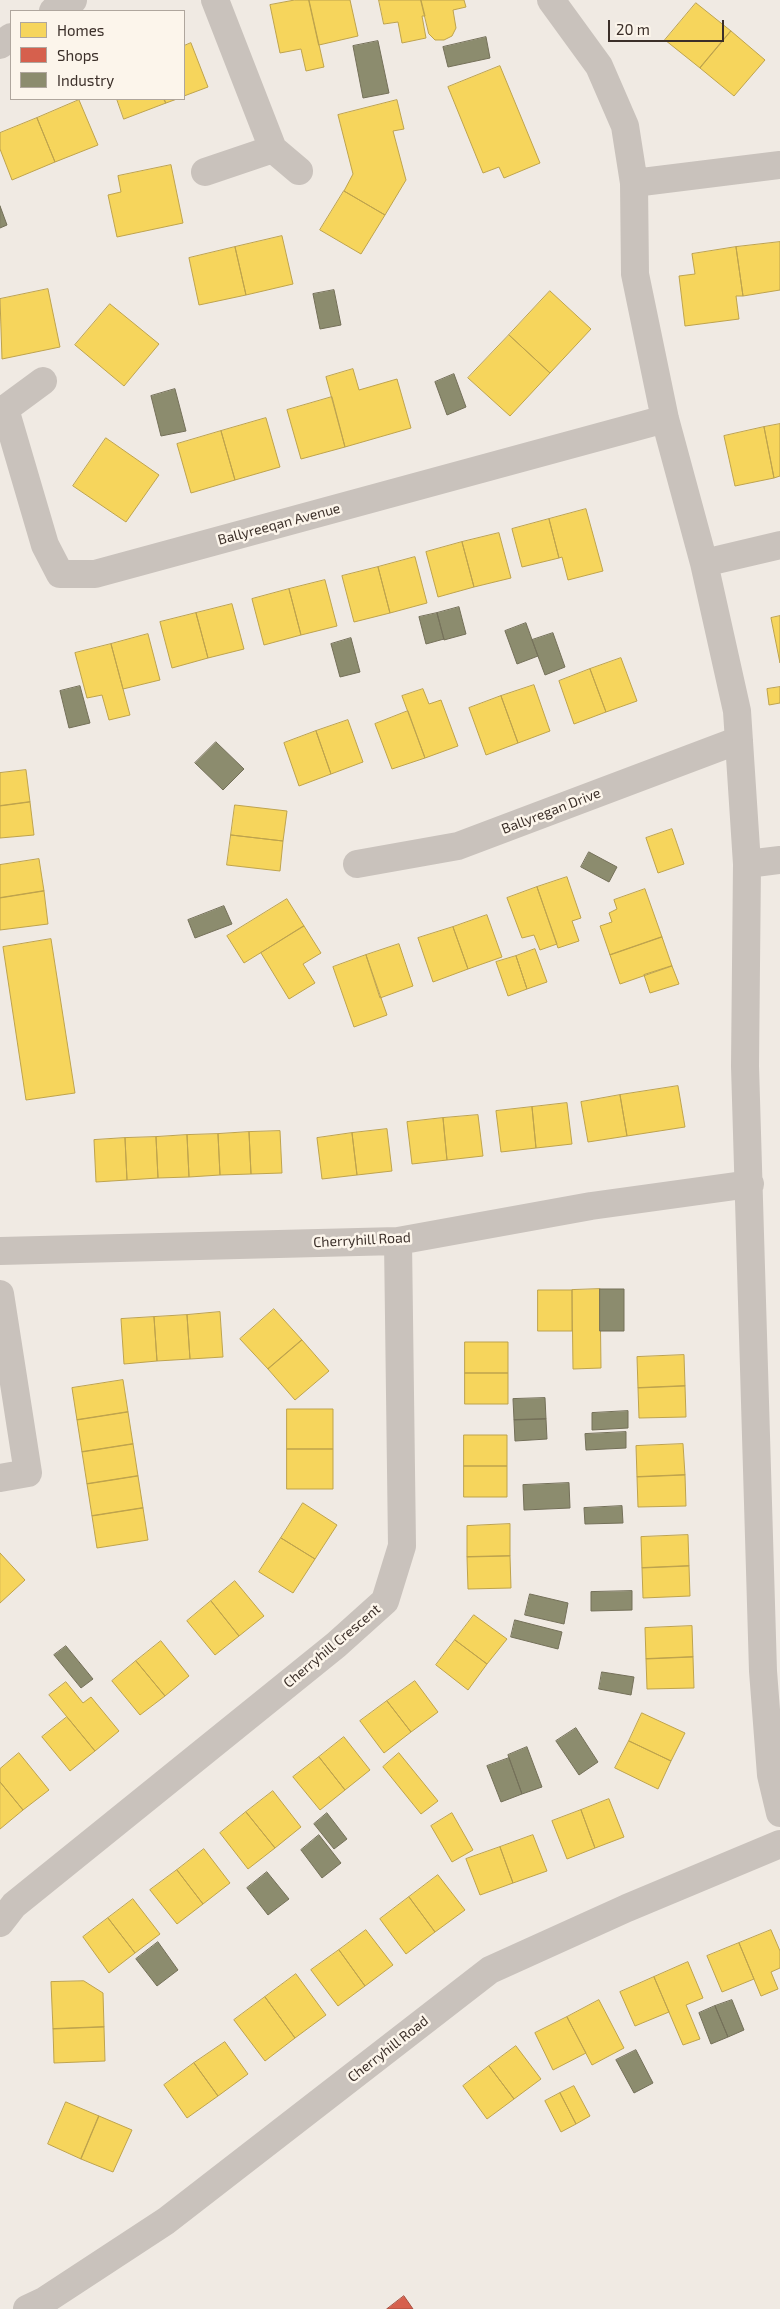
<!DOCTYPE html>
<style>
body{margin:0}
#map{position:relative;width:780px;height:2309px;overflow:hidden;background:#f0eae3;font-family:"Exo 2",sans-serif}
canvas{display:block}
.legend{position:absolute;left:10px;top:10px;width:175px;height:90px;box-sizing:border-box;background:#fcf5eb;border:1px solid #afa69d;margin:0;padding:6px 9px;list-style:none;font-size:15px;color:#3b2f29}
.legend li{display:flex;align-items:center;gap:10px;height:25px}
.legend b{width:25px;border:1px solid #afa69d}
.scale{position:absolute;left:608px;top:20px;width:116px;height:22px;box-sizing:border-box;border:2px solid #3b2f29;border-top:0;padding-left:6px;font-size:15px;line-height:18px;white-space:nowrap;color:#3b2f29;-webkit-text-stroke:4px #fcf5eb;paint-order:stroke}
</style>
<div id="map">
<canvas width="780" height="2309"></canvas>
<ul class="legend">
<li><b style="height:14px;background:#f6d55c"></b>Homes</li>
<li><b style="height:14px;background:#d6604d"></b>Shops</li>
<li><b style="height:14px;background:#8c8c6e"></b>Industry</li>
</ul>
<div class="scale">20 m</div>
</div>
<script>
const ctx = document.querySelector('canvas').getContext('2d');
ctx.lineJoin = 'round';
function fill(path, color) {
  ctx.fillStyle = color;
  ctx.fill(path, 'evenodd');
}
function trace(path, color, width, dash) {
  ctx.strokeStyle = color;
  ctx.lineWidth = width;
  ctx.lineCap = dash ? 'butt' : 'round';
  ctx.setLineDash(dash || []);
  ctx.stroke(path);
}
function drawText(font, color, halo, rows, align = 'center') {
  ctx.font = font + ' "Exo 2",sans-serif';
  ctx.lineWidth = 5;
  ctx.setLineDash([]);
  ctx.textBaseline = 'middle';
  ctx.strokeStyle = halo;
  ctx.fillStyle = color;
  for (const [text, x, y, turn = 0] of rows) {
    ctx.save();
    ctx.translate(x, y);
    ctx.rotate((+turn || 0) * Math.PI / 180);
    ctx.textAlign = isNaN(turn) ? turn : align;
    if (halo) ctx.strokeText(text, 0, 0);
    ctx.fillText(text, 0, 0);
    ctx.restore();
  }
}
const homes = new Path2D(`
 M295 0H309L324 67 306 71 301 49 280 53 270 5Z
 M309 0H350L358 36 319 45Z
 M379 0H421L425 16H422L426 38 402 43 398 22 384 24Z
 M421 0H464L466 7 453 10 456 28 452 36 444 40H435L429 34Z
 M696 3 731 31 700 68 665 40Z
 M731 31 765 60 734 96 700 68Z
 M191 43 208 87 184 96V46Z
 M500 66 540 163 504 178 499 167 483 173 448 87Z
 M117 99H164L166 103 124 119Z
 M164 99H177L166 103Z
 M79 100 98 145 55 162 37 118Z
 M397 100 404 129 393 131 406 180 385 215 344 191 353 174 338 115Z
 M37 118 55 162 12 180 0 149V133Z
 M171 165 183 223 117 237 108 195 121 192 118 176Z
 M344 191 385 215 361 254 320 230Z
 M282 236 293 284 246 295 235 247Z
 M780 242V290L743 296 736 247Z
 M235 247 246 295 199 305 189 258Z
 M736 247 743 296H736L739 319 685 326 679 276 695 274 692 254Z
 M48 289 60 347 2 359 0 299Z
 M550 291 591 329 550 373 509 335Z
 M110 304 159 344 124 386 75 345Z
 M509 335 550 373 510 416 468 378Z
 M353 369 359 390 397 379 411 428 345 447 326 377Z
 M332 397 345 447 301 459 287 410Z
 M266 418 280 467 235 480 221 431Z
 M780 424V476L774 478 764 427Z
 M764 427 774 478 735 486 724 436Z
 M221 431 235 480 191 493 177 444Z
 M106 438 159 475 126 522 73 486Z
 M586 509 603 571 568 580 562 557 559 558 549 519Z
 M549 519 559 558 522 567 512 529Z
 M499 533 511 578 474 587 462 542Z
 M462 542 474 587 438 597 426 552Z
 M415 557 427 603 390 613 378 567Z
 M378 567 390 613 354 622 342 576Z
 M325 580 337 626 301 635 289 589Z
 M289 589 301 635 264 645 252 599Z
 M232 604 244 649 208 658 196 613Z
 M196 613 208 658 172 668 160 622Z
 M780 616V663L771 618Z
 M148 634 160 680 123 689 111 644Z
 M111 644 130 715 109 720 102 695 87 698 75 653Z
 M621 658 637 701 606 712 590 669Z
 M590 669 606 712 574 724 559 681Z
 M534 685 550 731 518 743 501 696Z
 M780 687V703L769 705 767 689Z
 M423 689 429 704 441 700 458 746 425 758 402 696Z
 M501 696 518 743 486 755 469 708Z
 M408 711 425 758 392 769 375 724Z
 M348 720 363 762 331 774 316 731Z
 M316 731 331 774 299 786 284 743Z
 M26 770 30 802 0 806V773Z
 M30 802 34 835 0 838V806Z
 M235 805 287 811 283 841 231 835Z
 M672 829 684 864 658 873 646 838Z
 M231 835 283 841 280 871 227 865Z
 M39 859 44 891 0 898V865Z
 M567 877 581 918 572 921 579 941 558 948 537 887Z
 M537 887 557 944 540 950 534 935 522 938 507 898Z
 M645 889 662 937 610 955 600 926 612 922 609 913 617 909 614 900Z
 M44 891 48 924 0 930V898Z
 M287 899 304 926 244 963 227 936Z
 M487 915 502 957 468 969 453 927Z
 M304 926 321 953 303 964 315 983 289 999 261 953Z
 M453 927 468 969 433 982 418 938Z
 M662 937 672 966 620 984 610 955Z
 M51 939 75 1093 26 1100 3 947Z
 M399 944 413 986 380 998 366 955Z
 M535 949 547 982 527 989 516 956Z
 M366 955 387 1015 354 1027 333 967Z
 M516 956 527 989 508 996 496 962Z
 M672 966 679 984 650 993 644 975Z
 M678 1086 685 1127 627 1136 620 1095Z
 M620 1095 627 1136 588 1142 581 1102Z
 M567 1103 572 1144 536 1148 532 1107Z
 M532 1107 536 1148 501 1152 496 1111Z
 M478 1115 483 1156 447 1160 443 1118Z
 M443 1118 447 1160 412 1164 407 1122Z
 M387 1129 392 1171 357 1175 352 1133Z
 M280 1131 282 1173 251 1174 249 1132Z
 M249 1132 251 1174 220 1175 218 1134Z
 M352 1133 357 1175 322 1179 317 1138Z
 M218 1134 220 1175 189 1177 187 1135Z
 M187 1135 189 1177 158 1178 156 1137Z
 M156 1137 158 1178 127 1180 125 1138Z
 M125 1138 127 1180 96 1182 94 1140Z
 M600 1289 601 1368 573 1369 572 1290Z
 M538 1290H572V1331H538Z
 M274 1309 302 1340 268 1369 240 1339Z
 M220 1312 223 1357 190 1359 187 1315Z
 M187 1315 190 1359 157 1361 154 1317Z
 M154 1317 157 1361 124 1364 121 1319Z
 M302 1340 329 1371 295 1400 268 1369Z
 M465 1342H508V1373H465Z
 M684 1355 685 1386 638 1388 637 1357Z
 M465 1373H508V1404H465Z
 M123 1380 128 1412 77 1420 72 1388Z
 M685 1386 686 1417 639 1418 638 1388Z
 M287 1409H333V1449H287Z
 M128 1412 133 1444 82 1452 77 1420Z
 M464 1435H507V1466H464Z
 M133 1444 138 1476 87 1484 82 1452Z
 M683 1444 685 1475 637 1477 636 1446Z
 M287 1449H333V1489H287Z
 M464 1466H507V1497H464Z
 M685 1475 686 1506 638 1507 637 1477Z
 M138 1476 143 1508 92 1516 87 1484Z
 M303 1503 337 1525 315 1559 281 1538Z
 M143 1508 148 1540 97 1548 92 1516Z
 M510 1524V1556L467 1557V1526Z
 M688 1535 689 1566 642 1568 641 1537Z
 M281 1538 315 1559 293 1593 259 1572Z
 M0 1553 25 1580 0 1603Z
 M510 1556 511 1588 468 1589 467 1557Z
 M689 1566 690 1596 643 1598 642 1568Z
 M235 1581 264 1616 239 1636 211 1601Z
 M211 1601 239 1636 215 1655 187 1621Z
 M474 1615 507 1639 487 1664 455 1640Z
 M692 1626 693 1657 646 1659 645 1628Z
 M455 1640 487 1664 468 1690 436 1665Z
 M161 1641 189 1676 165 1696 136 1661Z
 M693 1657 694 1688 647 1689 646 1659Z
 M136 1661 165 1696 140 1715 112 1681Z
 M415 1681 438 1712 411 1732 387 1701Z
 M66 1682 83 1703 91 1697 119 1731 95 1751 49 1695Z
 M387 1701 411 1732 384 1753 360 1721Z
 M642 1713 685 1733 671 1761 629 1741Z
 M67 1717 95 1751 70 1771 42 1737Z
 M344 1737 370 1770 345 1790 319 1757Z
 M629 1741 671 1761 658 1789 615 1768Z
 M19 1753 49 1790 23 1810 0 1782V1769Z
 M399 1753 438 1801 421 1814 383 1767Z
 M319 1757 345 1790 320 1810 293 1777Z
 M0 1782 23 1810 0 1829Z
 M273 1791 301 1827 275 1848 246 1812Z
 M609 1799 624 1837 595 1848 581 1810Z
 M581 1810 595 1848 567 1859 552 1821Z
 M246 1812 275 1848 248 1869 220 1833Z
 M452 1813 473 1850 452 1862 431 1826Z
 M533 1835 547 1871 513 1883 500 1847Z
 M500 1847 513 1883 480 1895 466 1859Z
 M204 1849 230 1883 203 1904 177 1870Z
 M177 1870 203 1904 177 1924 150 1890Z
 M438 1875 465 1910 435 1932 409 1897Z
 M409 1897 435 1932 406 1954 380 1919Z
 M133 1899 160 1934 135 1953 108 1918Z
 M108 1918 135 1953 109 1973 83 1937Z
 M366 1930 393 1965 365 1986 339 1950Z
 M771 1930 780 1951V1968L771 1972 778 1989 761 1996 739 1943Z
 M739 1943 754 1979 722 1992 707 1956Z
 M339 1950 365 1986 338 2006 311 1970Z
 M688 1962 703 1998 686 2005 700 2039 683 2045 654 1977Z
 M296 1974 326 2015 295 2038 265 1997Z
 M654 1977 669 2012 635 2026 620 1992Z
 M84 1981 103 1993 104 2027 53 2029 51 1982Z
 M265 1997 295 2038 265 2061 234 2020Z
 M599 2000 624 2048 592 2065 567 2017Z
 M567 2017 586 2053 553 2070 535 2033Z
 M104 2027 105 2061 54 2063 53 2029Z
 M225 2042 248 2074 218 2096 194 2063Z
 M516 2046 541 2079 514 2099 489 2066Z
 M194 2063 218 2096 187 2118 164 2085Z
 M489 2066 514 2099 487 2119 463 2086Z
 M574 2086 590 2116 576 2124 560 2093Z
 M560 2093 576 2124 561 2132 545 2101Z
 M66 2102 99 2116 81 2159 48 2144Z
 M99 2116 132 2130 113 2172 81 2159Z`);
const shops = new Path2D(`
 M404 2296 413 2309H387Z`);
const industry = new Path2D(`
 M486 37 490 58 448 67 443 47Z
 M378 41 389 93 363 98 353 46Z
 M0 206 7 225 0 228Z
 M334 290 341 325 320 329 313 294Z
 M454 374 466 407 447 415 435 382Z
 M175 389 186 431 161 436 151 396Z
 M459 607 466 634 444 640 437 613Z
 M437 613 444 639 426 644 419 617Z
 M526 623 538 656 517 664 505 631Z
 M553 633 565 667 545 675 532 640Z
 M351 638 360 672 340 677 331 644Z
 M80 686 90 723 69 728 60 691Z
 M216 742 244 769 223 790 195 763Z
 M589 852 617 867 609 882 581 867Z
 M224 906 232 924 195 938 188 920Z
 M600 1289H624V1331H600Z
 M545 1398 546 1419 514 1420 513 1399Z
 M628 1411V1428L592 1430V1413Z
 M546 1419 547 1439 515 1441 514 1420Z
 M626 1432V1448L586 1450 585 1434Z
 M569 1483 570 1508 524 1510 523 1485Z
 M622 1506 623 1523 585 1524 584 1508Z
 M632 1591V1610L591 1611V1592Z
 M530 1594 568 1603 564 1624 525 1615Z
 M515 1620 562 1632 558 1649 511 1637Z
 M66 1646 93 1679 81 1688 54 1655Z
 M602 1672 634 1677 631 1695 599 1689Z
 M576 1728 598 1762 579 1775 556 1741Z
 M527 1747 542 1787 522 1794 508 1755Z
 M509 1758 522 1794 501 1802 487 1766Z
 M327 1813 347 1839 334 1849 314 1824Z
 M319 1835 341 1863 322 1878 301 1850Z
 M267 1872 289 1899 268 1915 247 1888Z
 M158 1942 178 1970 157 1986 136 1959Z
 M732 2000 744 2030 728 2037 715 2006Z
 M715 2006 728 2037 711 2044 699 2013Z
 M636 2050 653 2083 634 2093 616 2060Z`);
const street = new Path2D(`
 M215 0 273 149
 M551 0 599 66 625 126 634 183 635 274 665 419 704 563 737 711 747 864 745 1066 763 1671 771 1775 780 1813
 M53 11 73 0
 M0 45 11 37
 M205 172 273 149 299 171
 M634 183 780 165
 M0 409H5L43 381
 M5 409 45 545 60 574H95L665 419
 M704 563 780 545
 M357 864 458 846 739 740
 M747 864 780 860
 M0 1251 398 1241 591 1206 750 1184
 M0 1294 28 1473 0 1478
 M0 1923 14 1905 336 1645 385 1601 402 1546 398 1241
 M27 2309 44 2301 166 2221 490 1970 627 1908 780 1844`);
const streetNames = [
 ["Ballyreeqan Avenue",279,524,-15],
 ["Ballyregan Drive",551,811,-21],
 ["Cherryhill Road",362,1240,-3],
 ["Cherryhill Crescent",332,1646,-40],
 ["Cherryhill Road",388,2049,-38]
];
fill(homes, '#f6d55c');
trace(homes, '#bea34d', 1);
fill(shops, '#d6604d');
trace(shops, '#a85142', 1);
fill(industry, '#8c8c6e');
trace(industry, '#747059', 1);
trace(street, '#c9c2bc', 28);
drawText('14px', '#3b2f29', '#fcf5eb', streetNames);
</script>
